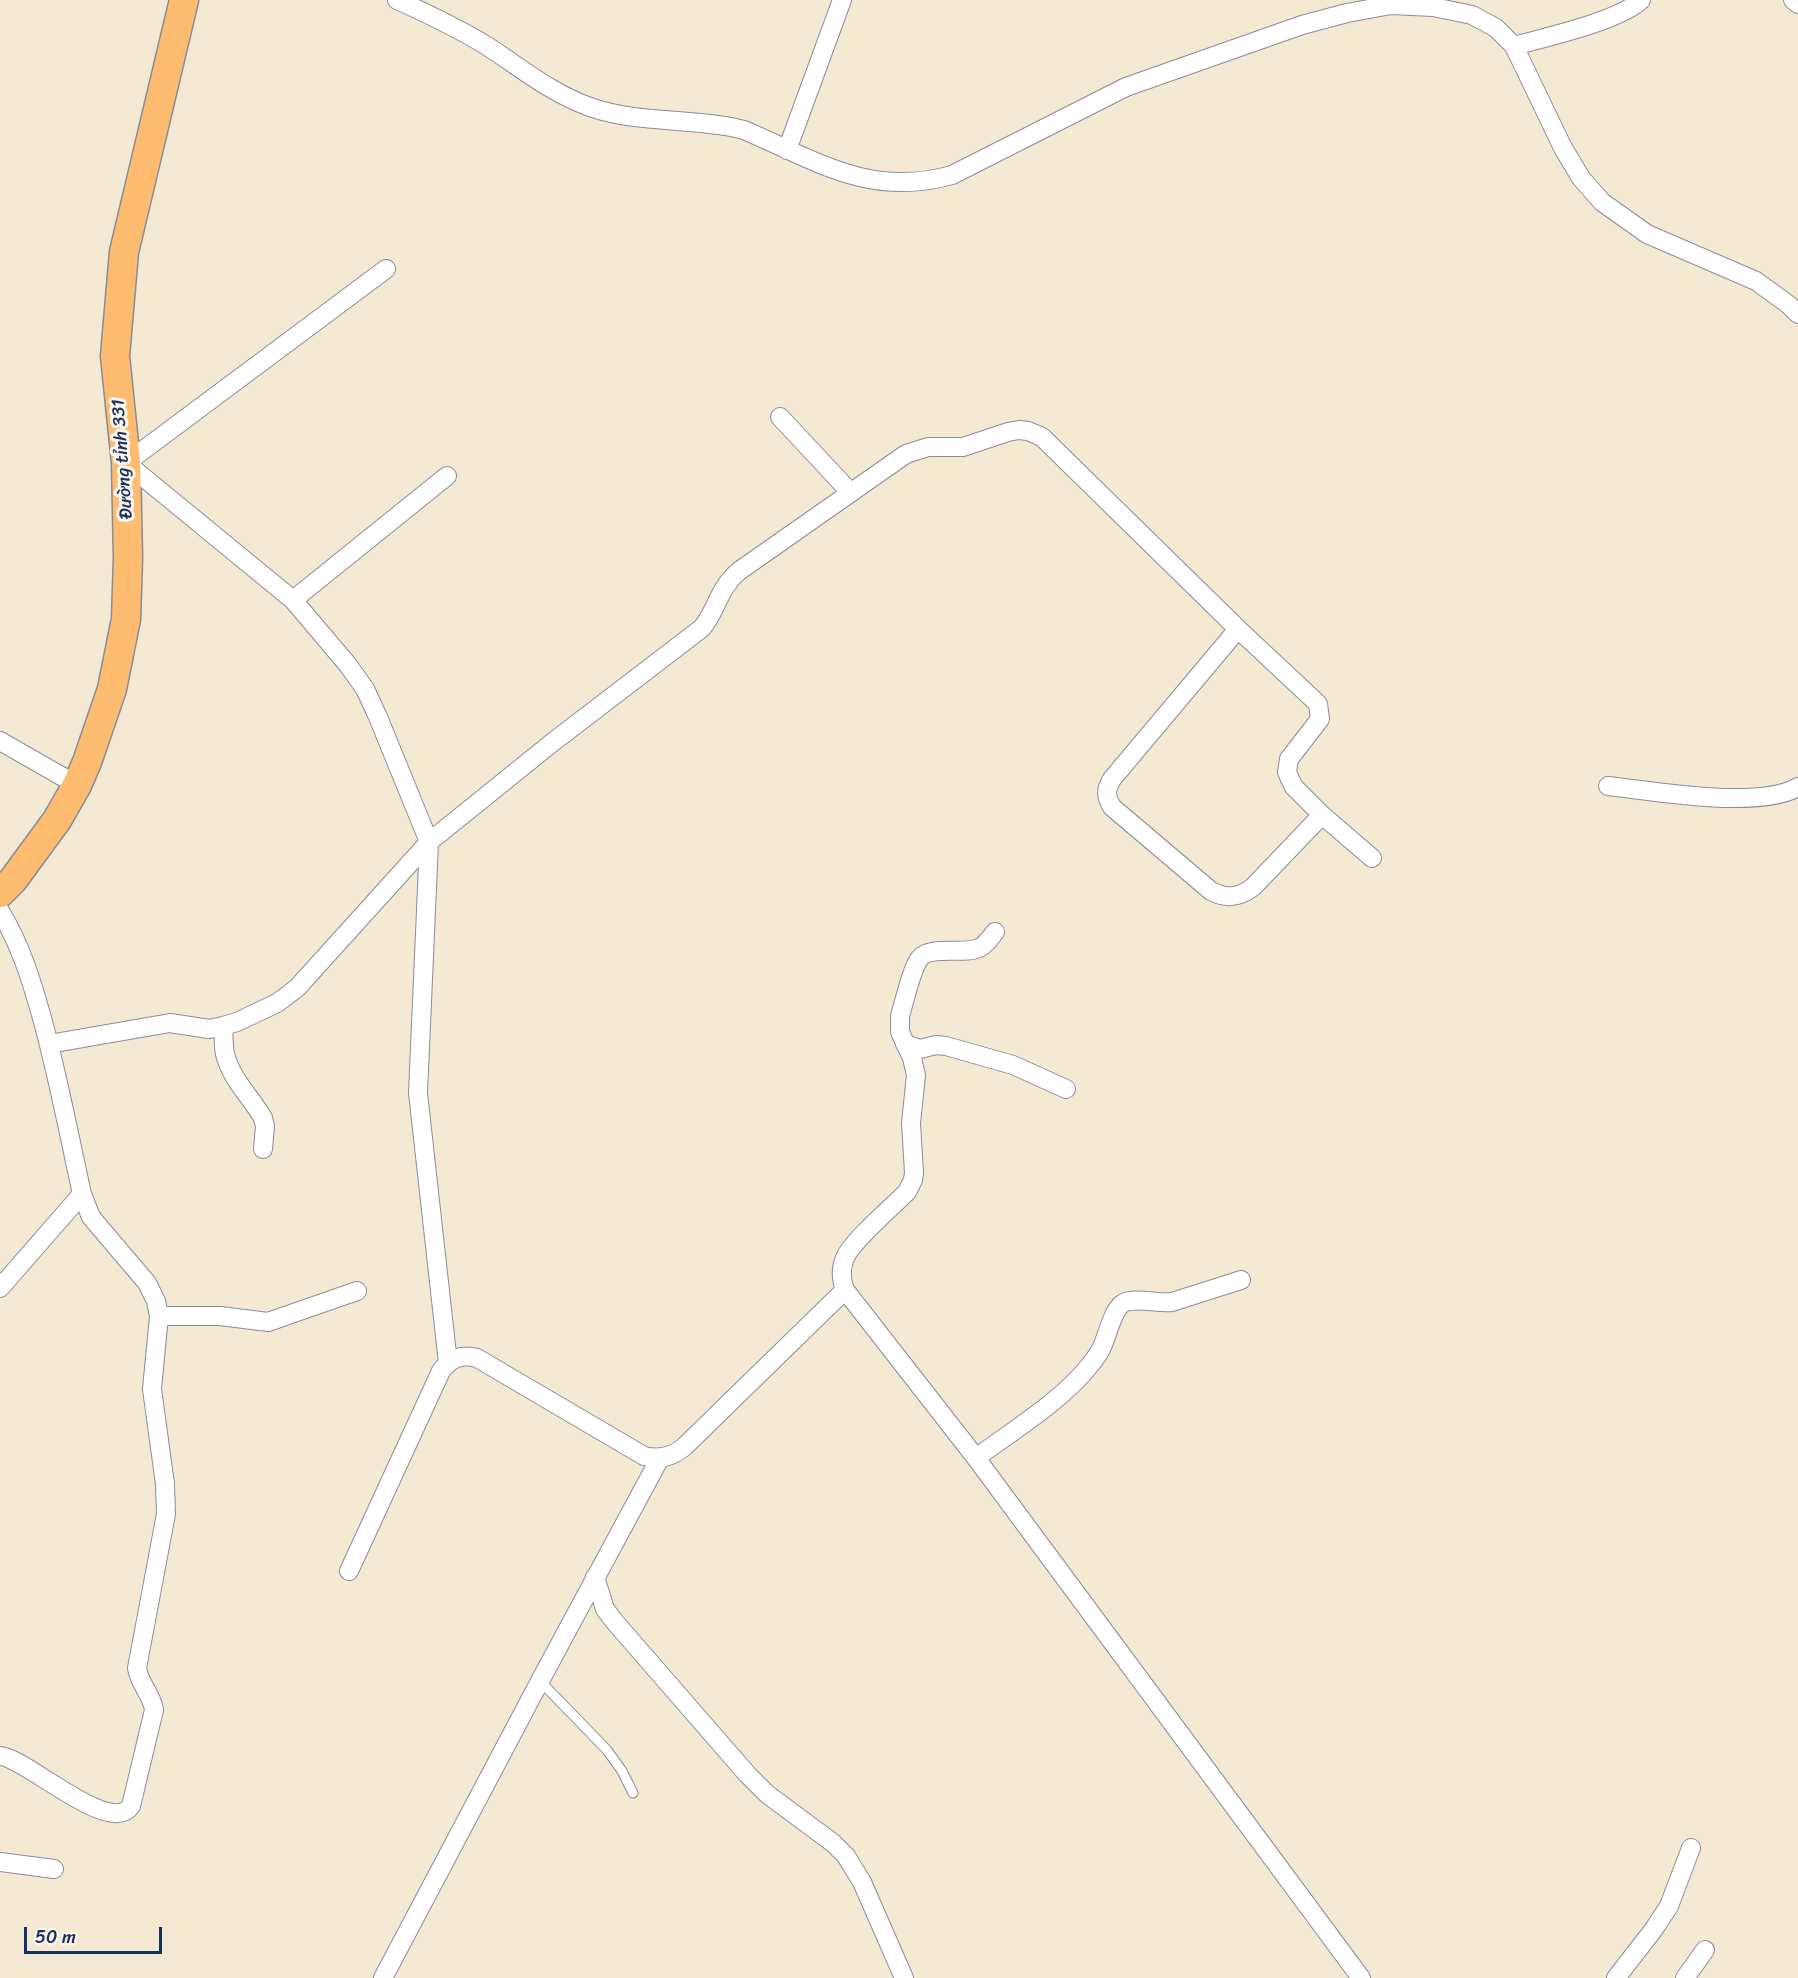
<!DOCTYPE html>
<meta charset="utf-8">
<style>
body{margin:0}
#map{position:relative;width:1798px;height:1978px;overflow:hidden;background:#f4ead3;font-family:Sriracha,sans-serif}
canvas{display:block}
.scale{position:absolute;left:24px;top:1927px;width:138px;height:27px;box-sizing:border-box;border:3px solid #1b2f5e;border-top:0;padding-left:8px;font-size:18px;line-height:21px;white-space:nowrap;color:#1b2f5e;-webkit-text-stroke:4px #fbf7ec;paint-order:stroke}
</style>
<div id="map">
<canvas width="1798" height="1978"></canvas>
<div class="scale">50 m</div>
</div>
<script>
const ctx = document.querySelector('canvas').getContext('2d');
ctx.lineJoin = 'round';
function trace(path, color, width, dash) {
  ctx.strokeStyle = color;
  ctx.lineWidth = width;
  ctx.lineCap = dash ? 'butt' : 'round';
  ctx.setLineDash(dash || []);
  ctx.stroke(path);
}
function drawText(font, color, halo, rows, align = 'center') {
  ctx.font = font + ' Sriracha,sans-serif';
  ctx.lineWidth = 6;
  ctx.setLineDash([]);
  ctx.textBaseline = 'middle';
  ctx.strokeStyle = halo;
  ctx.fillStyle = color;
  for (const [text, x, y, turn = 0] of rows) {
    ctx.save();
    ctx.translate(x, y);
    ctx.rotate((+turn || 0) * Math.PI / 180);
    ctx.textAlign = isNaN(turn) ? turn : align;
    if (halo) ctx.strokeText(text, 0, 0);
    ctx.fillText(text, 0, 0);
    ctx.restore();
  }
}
const lane = new Path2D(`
 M540 1681 607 1750 622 1771 633 1793`);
const street = new Path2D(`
 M397 0C428 14 458 28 487 46 521 68 551 93 590 107 635 123 684 118 731 127L744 130C816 161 871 198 952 175L1126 87 1302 25 1347 13 1391 5 1433 7 1472 15 1496 28 1514 46 1563 148 1581 178 1602 202 1647 234 1756 281 1789 305 1798 314
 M1793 0 1798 4
 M1514 46C1546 37 1619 21 1641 0
 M787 150 842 0
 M386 269 126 463 293 600 348 665 365 689 378 717 429 842 418 1093 448 1363
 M780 417 850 492
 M293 600 447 476
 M1238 629 1112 779C1106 789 1105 796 1112 807L1211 891C1226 899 1239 898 1253 887L1322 815
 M0 741 77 785
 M1608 786C1654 791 1758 810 1798 787
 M0 911C21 946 31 979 42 1018 58 1076 69 1135 82 1194L91 1217 147 1283 156 1301 159 1316 152 1389 165 1484 166 1514 137 1668C139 1684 152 1694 154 1710L131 1806C110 1837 25 1757 0 1756
 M995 932C990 938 986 945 979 948 964 955 930 945 920 958 912 967 904 1003 900 1016V1032L912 1058 916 1075 911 1123 914 1173 913 1180 907 1192C893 1206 851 1242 845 1258 840 1269 841 1279 845 1290L976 1458 1361 1978
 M223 1026C224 1035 223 1045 225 1054 231 1079 251 1097 263 1118L265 1126 263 1149
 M49 1044 170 1023 209 1029 223 1026 237 1022 277 1003 297 988 429 842 553 742 702 628C718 608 718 589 739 571L906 454 928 447H963L1008 432 1019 430 1028 431 1042 437 1238 629 1315 701 1318 704 1320 719 1289 759 1287 772 1290 779 1294 787 1322 815 1372 858
 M905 1044 920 1049 936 1045 946 1046 1013 1065 1066 1089
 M0 1288 82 1194
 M159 1316H220L268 1322 357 1291
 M976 1458C1012 1431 1063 1400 1090 1365 1094 1360 1098 1355 1101 1349 1107 1338 1112 1311 1122 1304 1132 1296 1158 1304 1172 1302L1241 1280
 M349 1571 441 1371C451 1358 461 1354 477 1358L644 1456C660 1460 673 1457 685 1446L845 1290
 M595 1577 605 1609 614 1621 747 1774 767 1794 833 1843 846 1856 862 1882 904 1978
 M0 1862 54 1869
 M383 1978 540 1681 660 1458
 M1616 1978 1654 1929 1669 1906 1691 1848
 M1685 1978 1705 1950`);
const primary = new Path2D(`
 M0 893 13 880 57 820 77 785 87 762 112 689 126 619 128 558 126 463 115 356 124 252 184 0`);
const streetNames = [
 ["Đường tỉnh 331",123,459,-94]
];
trace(lane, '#888c98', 11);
trace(street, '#888c98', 20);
trace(primary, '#888c98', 31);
trace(lane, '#fff', 9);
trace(street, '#fff', 18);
trace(primary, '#fdbc6f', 28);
drawText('18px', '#1b2f5e', '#fbf7ec', streetNames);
</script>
